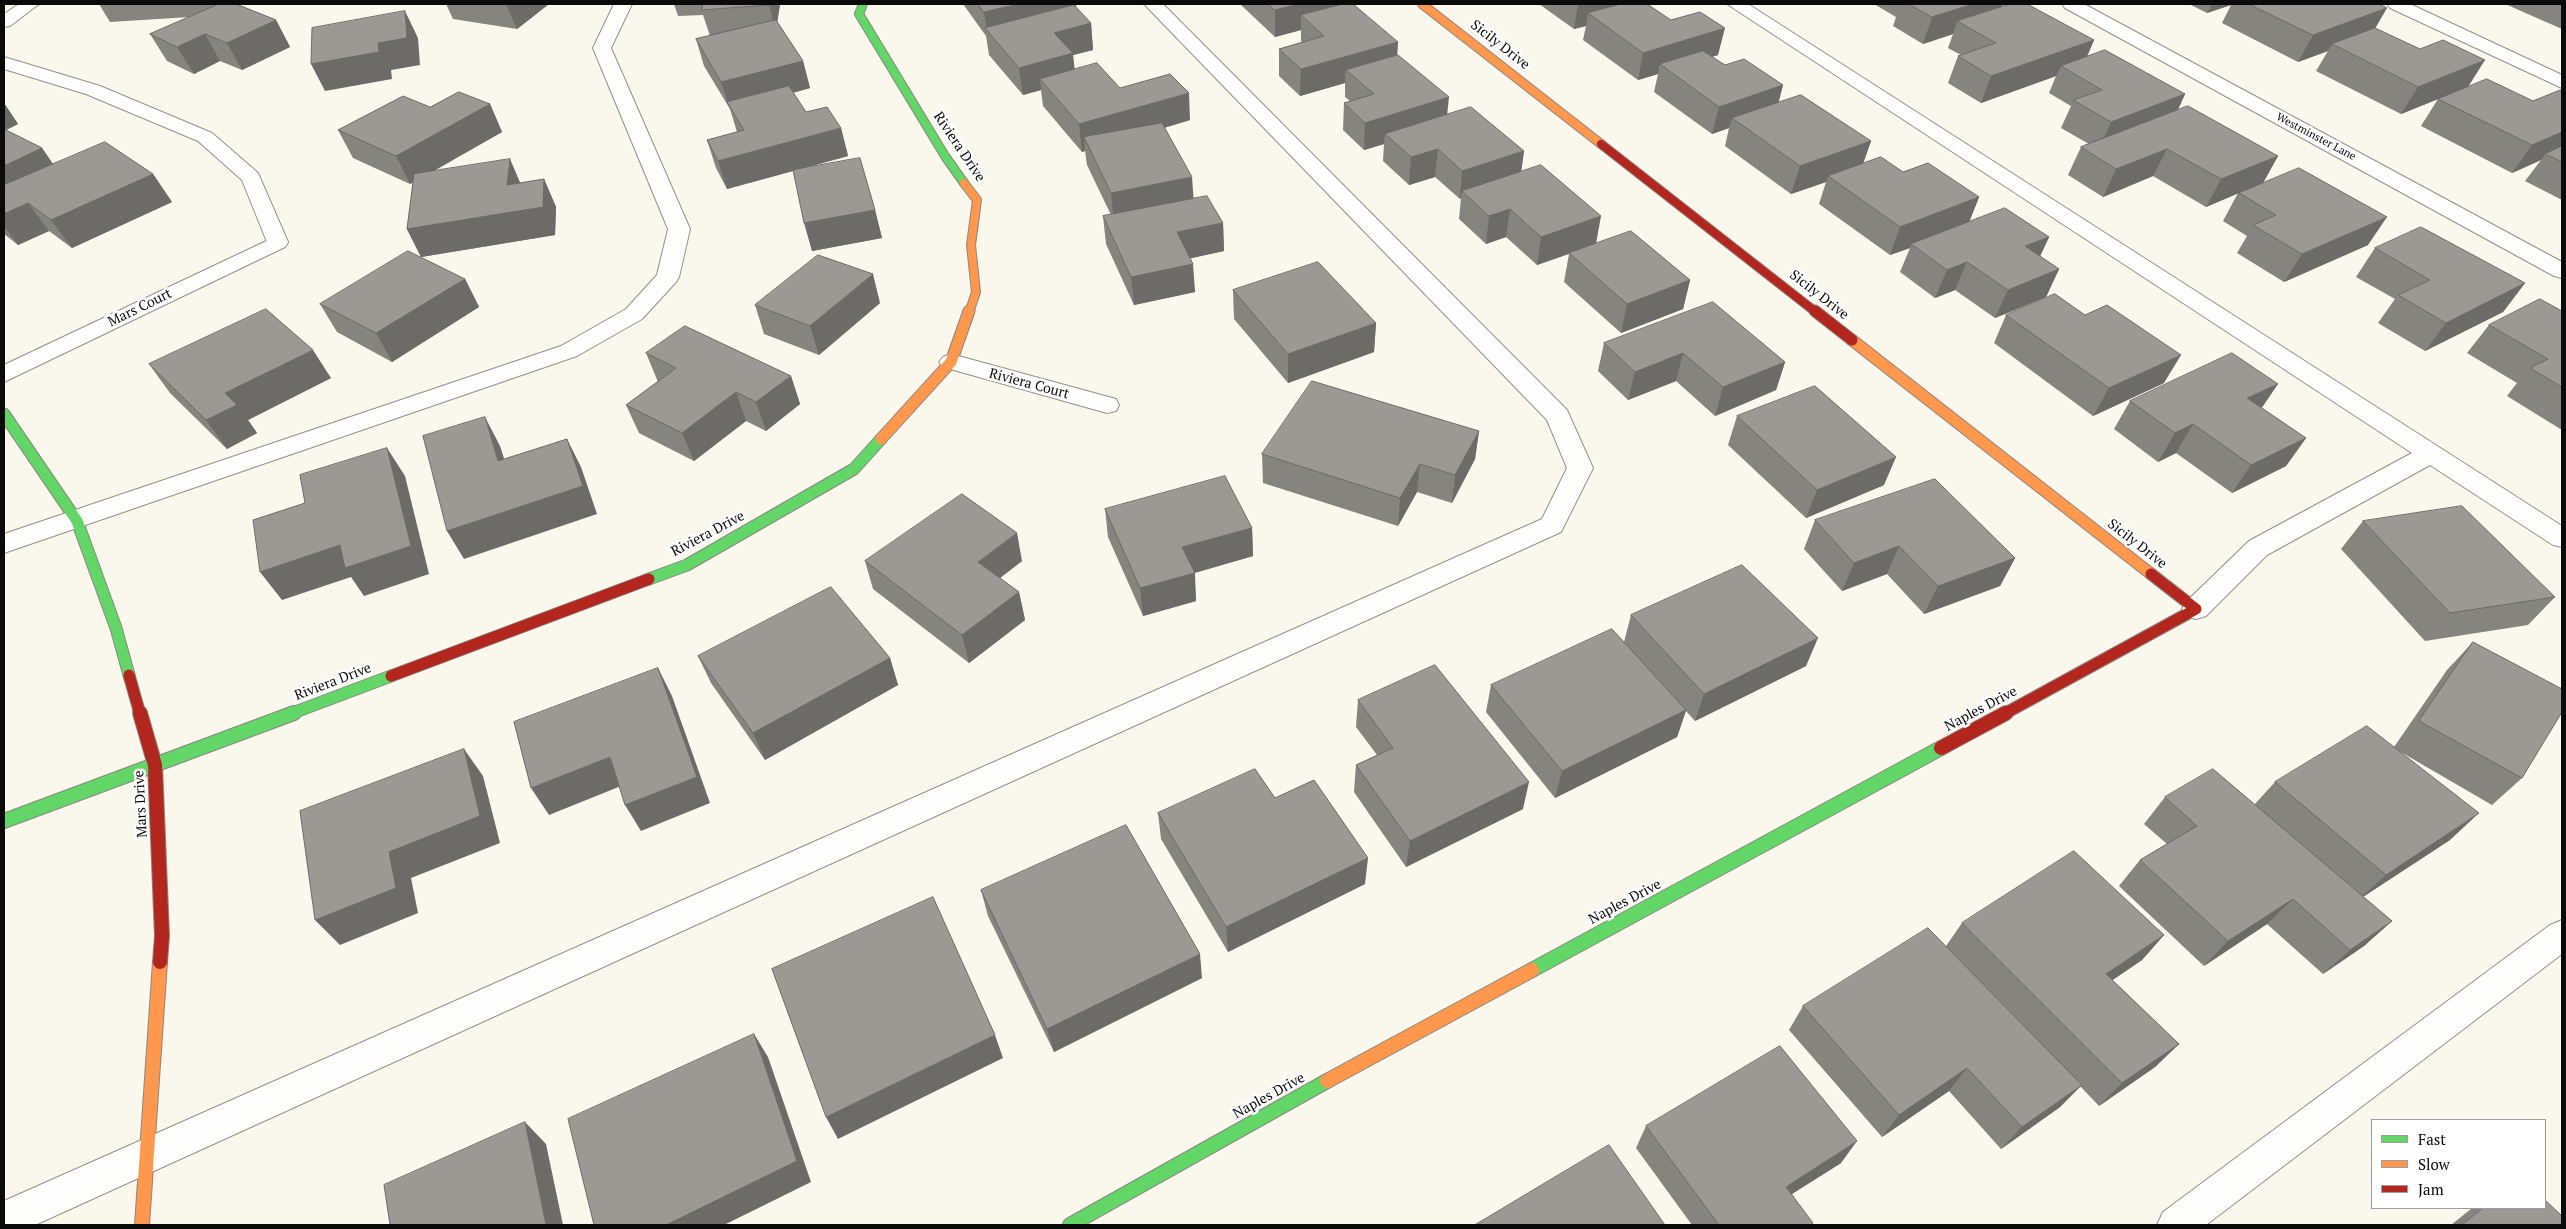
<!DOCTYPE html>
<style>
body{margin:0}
#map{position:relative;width:2566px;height:1229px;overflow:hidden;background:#faf7ed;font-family:"PT Serif",serif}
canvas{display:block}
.frame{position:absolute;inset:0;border:5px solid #0a0a0a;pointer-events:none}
.legend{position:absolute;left:2371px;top:1119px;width:175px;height:90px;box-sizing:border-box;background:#fff;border:1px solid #9d9d9d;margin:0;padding:6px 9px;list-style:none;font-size:15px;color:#0a0a0a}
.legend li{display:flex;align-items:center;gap:10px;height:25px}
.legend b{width:25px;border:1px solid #9d9d9d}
</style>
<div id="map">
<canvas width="2566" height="1229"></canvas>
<div class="frame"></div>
<ul class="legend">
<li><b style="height:6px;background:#63d668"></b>Fast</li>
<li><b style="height:6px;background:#ff974d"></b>Slow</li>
<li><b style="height:6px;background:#b3261e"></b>Jam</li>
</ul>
</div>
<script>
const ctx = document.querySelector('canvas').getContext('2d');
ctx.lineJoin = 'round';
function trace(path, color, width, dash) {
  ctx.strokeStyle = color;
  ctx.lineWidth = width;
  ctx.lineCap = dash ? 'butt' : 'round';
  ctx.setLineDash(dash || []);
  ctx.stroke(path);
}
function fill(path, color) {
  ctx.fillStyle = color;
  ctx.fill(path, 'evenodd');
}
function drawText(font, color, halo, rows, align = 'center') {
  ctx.font = font + ' "PT Serif",serif';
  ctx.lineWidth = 5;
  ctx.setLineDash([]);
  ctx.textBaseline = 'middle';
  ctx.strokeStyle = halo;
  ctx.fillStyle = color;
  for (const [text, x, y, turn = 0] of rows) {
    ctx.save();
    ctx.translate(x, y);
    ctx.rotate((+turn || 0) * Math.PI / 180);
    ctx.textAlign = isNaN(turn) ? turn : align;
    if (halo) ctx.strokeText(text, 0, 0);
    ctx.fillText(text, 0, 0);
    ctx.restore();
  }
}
const lane = new Path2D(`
 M19 4H39L10 26 4 27V14Z
 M614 4H632L611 48 690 229 679 277 676 282 642 319 577 356 4 553V534L561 346 626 309 657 275 668 229 593 48Z
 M1144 4H1163L1567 410 1593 468 1561 532 35 1225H4V1201L1542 519 1567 468 1547 420Z
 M1727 4H1748L2562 526V547L2553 545 2430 465 2267 555 2206 616 2196 619 2186 616 2182 609 2186 602 2249 541 2412 453Z
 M2387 4H2410L2562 75V88L2390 8Z
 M4 57 100 86 212 133 258 173 288 242 285 247 277 248 269 247 242 180 198 141 86 94 4 69Z
 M2562 920V954L2206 1225H2157L2163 1212 2550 925Z`);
const street = new Path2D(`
 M2062 4H2084L2562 262V278L2554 276 2065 8Z
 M277 236 285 237 288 242 285 247 4 382V365Z
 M951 354 1116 399 1119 405 1116 411 1107 413 943 367 939 362 943 357Z`);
const fastFar2 = new Path2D(`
 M863 4 859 14 945 156 964 183`);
const fastFar1 = new Path2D(`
 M4 414 77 521 116 628 129 675
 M649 579 687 565 854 469 881 439
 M290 714 391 676`);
const fast = new Path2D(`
 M4 821 294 713
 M1532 970 1941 748
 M1070 1225 1327 1081`);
const slowFar2 = new Path2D(`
 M1422 4 1601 144
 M964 183 977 200 971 245 976 292 969 313`);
const slowFar1 = new Path2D(`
 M1852 340 2151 574
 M881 439 951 362 969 311`);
const slow = new Path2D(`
 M1327 1081 1532 970
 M142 1225 160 962`);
const jamFar2 = new Path2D(`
 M1601 144 1817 313`);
const jamFar1 = new Path2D(`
 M1815 311 1852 340
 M129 675 140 714
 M391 676 649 579
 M2004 714 2196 609 2151 574`);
const jam = new Path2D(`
 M140 713 155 765 162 936 160 962
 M1941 748 2006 713`);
const wall = new Path2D(`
 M99 4H236L276 20 290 47 242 70 220 61 194 74 167 61 150 34 190 17 110 22Z
 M446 4H549L517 29 453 19Z
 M674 4H780L777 22 803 61 810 88 793 93 806 112 841 128 848 156 801 169 875 210 882 238 812 251 793 171 727 189 716 168 707 140 737 132 730 109 704 66 696 39 710 36 703 15 678 16Z
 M963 4H1076V8L1091 23 1093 50 1073 55 1074 69 1120 88 1190 120 1164 128 1193 198 1223 223 1224 251 1190 258 1195 292 1134 305 1106 244 1103 216 1111 215 1087 165 1085 151 1082 152 1043 106 1041 90 1023 95 989 55 986 36Z
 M1240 4H1338V5L1398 42 1397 55 1447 114 1524 151 1521 172 1596 244 1690 280 1683 309 1621 333 1564 282 1569 254 1537 265 1506 237 1486 244 1459 219 1461 198 1460 199 1435 177 1409 185 1383 161 1384 144 1364 150 1343 130 1344 103 1350 101 1345 97V83L1300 96 1279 76V49L1302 42 1301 41V30L1275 37Z
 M1539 4H1647L1718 55 1712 57 1725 65 1783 85 1778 102 1871 141 1863 164 1903 172 1979 197 1969 222 2049 237 2040 256 2059 269 2046 297 1995 318 1955 290 1935 298 1900 272 1910 248 1890 255 1819 204 1826 182 1791 194 1725 146 1729 128 1712 134 1654 92 1658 74 1638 80 1583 40 1586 26 1574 29Z
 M1874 4H2003L2002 6 2094 40 2087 57 2185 94 2178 110 2278 156 2263 183 2368 245 2284 282 2237 253 2247 236 2223 221 2238 193 2206 207 2153 176 2103 197 2068 175 2081 147 2089 144 2061 128 2071 106 2049 93 2056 76 1981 103 1948 83 1958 56 1961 55 1948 48 1953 34 1923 44 1893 26 1896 17Z
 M2189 4H2379L2375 28 2468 87 2533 101 2562 91V200L2525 181 2541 160 2512 173 2421 126 2438 99 2401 114 2316 71 2328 51 2298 62 2222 23 2231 5 2207 13Z
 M2505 4H2562V29Z
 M4 103 18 124 6 130 42 148 53 164 153 174 172 202 72 248 49 231 18 245 4 234Z
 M490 104 502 132 434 171 520 183 544 179 556 207 555 235 421 257 407 229 413 182 410 184 353 158 338 130 430 107Z
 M2375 248 2525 283 2503 312 2425 351 2378 323 2395 299 2356 277Z
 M465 279 479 307 392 362 337 332 320 304Z
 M1233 290 1376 323 1374 352 1288 383 1234 319Z
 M880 303 819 355 764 334 755 305Z
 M2562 311V430L2507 396 2517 383 2467 353 2489 325Z
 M2006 315 2164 383 2093 416 1994 343Z
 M1604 343 1785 362 1776 390 1715 416 1676 381 1628 400 1598 371Z
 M646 353 791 376 800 404 766 431 746 421 694 461 639 433 626 405 658 382Z
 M149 364 331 378 248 420 257 433 227 449 170 393Z
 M2130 401 2262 408 2306 438 2286 466 2232 493 2176 453 2158 462 2114 429Z
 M1737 416 1884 485 1806 518 1728 445Z
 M1479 431 1475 459 1452 503 1417 492 1398 526 1263 483 1262 454Z
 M1105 509 1252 528 1253 556 1194 573 1196 601 1143 616 1108 537Z
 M1815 520 2015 558 2000 586 1924 614 1887 574 1842 591 1804 549Z
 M2363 521 2555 597 2528 625 2425 641 2341 549Z
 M865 561H1022L1000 578 1019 592 1025 620 969 663 873 589Z
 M1631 615 1806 666 1695 721 1686 711 1677 737 1555 798 1486 712 1491 685 1624 642Z
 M2473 642 2522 778 2492 805 2399 751 2450 840 2363 897 2392 921 2364 946 2323 974 2267 924 2204 966 2119 886 2140 860 2167 844 2144 824 2165 797 2255 804 2275 782 2394 747 2447 670Z
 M698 656 890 658 898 685 765 760 711 683Z
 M1358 700 1523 809 1406 867 1354 792 1356 765 1377 755 1356 727Z
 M1275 798 1365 884 1228 952 1161 839 1158 813Z
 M981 890 1202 978 1054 1052 988 916Z
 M1962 923 2164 935 2142 960 2112 980 2179 1044 2155 1067 2099 1106 2080 1086 2060 1107 2001 1149 1949 1091 1882 1137 1789 1030 1803 1006 1946 946Z
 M1646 1126 1841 1163 1792 1194 1811 1225H1692L1636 1148Z
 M2472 1208H2545L2562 1225H2451Z`);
const shadedWall = new Path2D(`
 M506 4H549L517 29Z
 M769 4H780L776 31 769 5Z
 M1019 4H1076L1077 18 987 30 984 12Z
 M1299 4H1338V20L1301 15V30L1275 37V10Z
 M1578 4H1625L1588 13 1586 26 1574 29Z
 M1973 4H2003L1997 19 1957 21 1953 34 1923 44 1932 17Z
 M2212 4H2231V5L2207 13Z
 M2387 8 2372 34 2332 44 2328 51 2298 62 2313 35Z
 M405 11 418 38 420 65 391 70 392 79 325 91 311 64 378 43Z
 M276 20 290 47 242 70 227 43Z
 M1091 23 1093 50 1073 55 1076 80 1040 79 1041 90 1023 95 1019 68 1054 33Z
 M1725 28 1718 55 1668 70 1660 64 1658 74 1638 80 1643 53Z
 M205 34 220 61 194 74 177 47Z
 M2094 40 2082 67 2061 66 2056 76 1981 103 1991 76Z
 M1398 42 1396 69 1346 70 1345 83 1300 96 1301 69Z
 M2485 60 2468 87 2401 114 2418 87Z
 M803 61 810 88 731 109 727 102 730 109 721 82Z
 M1783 85 1776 113 1732 118 1729 128 1712 134 1719 107Z
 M1189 93 1190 120 1090 150 1084 137 1085 151 1082 152 1079 124Z
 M2185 94 2172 122 2098 150 2111 122Z
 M1449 97 1446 125 1385 134 1384 144 1364 150 1365 123Z
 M4 103 18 124 4 131Z
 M490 104 502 132 410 184 396 156Z
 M841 128 848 156 727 189 718 161Z
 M2562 132V150L2545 154 2541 160 2512 173 2532 145Z
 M1871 141 1861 169 1828 176 1826 182 1791 194 1800 166Z
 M42 148 61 176 4 204V166Z
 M1438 149 1435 177 1409 185 1411 157Z
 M2167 149 2153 176 2103 197 2116 169Z
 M1524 151 1520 179 1462 191 1461 198 1460 199 1462 171Z
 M2278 156 2263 183 2206 207 2221 179Z
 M510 159 522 187 544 179 556 207 555 235 421 257 407 229 507 185Z
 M153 174 172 202 72 248 51 220Z
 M1192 177 1194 205 1114 221 1111 193Z
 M1979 197 1968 225 1911 244 1910 248 1890 255 1900 227Z
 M28 203 49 231 18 245 4 226V214Z
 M1510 209 1506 237 1486 244 1489 216Z
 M875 210 882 238 812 251 804 223Z
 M1601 216 1596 244 1537 265 1541 237Z
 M2387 217 2368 245 2284 282 2302 254Z
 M1223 223 1224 251 1179 261 1177 232Z
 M2049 237 2036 265 2025 246Z
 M1967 262 1955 290 1935 298 1947 270Z
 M1193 264 1195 292 1134 305 1131 277Z
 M2059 269 2046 297 1995 318 2008 290Z
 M873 274 880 303 819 355 810 326Z
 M465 279 479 307 392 362 376 333Z
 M1690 280 1683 309 1621 333 1627 304Z
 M2525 283 2503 312 2425 351 2446 323Z
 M1376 323 1374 352 1288 383V354Z
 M313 350 331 378 248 420 257 433 227 449 206 420 225 393Z
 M1683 353 1676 381 1628 400 1635 372Z
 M2181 355 2164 383 2093 416 2109 388Z
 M1785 362 1776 390 1715 416 1723 387Z
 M791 376 800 404 766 431 756 402Z
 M2278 384 2259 412 2247 398Z
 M736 392 746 421 694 461 682 433Z
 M485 417 500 446 514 489 498 461Z
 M2193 424 2176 453 2158 462 2175 433Z
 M1479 431 1475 459 1452 503 1455 475Z
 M2306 438 2286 466 2232 493 2251 465Z
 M567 439 581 467 597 514 464 559 447 531Z
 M387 448 405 476 429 574 364 596 351 577 282 600 260 572Z
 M1896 457 1884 485 1806 518 1817 490Z
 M1420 464 1417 492 1398 526 1400 498Z
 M1252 528 1253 556 1184 576 1182 547Z
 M1017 533 1022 561 984 590 978 562Z
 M1899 546 1887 574 1842 591 1854 563Z
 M2015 558 2000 586 1924 614 1938 586Z
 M1195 573 1196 601 1143 616 1140 588Z
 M1019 592 1025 620 969 663 962 635Z
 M1818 638 1806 666 1695 721 1704 694Z
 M890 658 898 685 765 760 753 733Z
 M658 668 672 696 710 803 641 831 625 805Z
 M1686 710 1677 737 1555 798 1562 771Z
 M464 749 483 776 500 843 411 878 418 913 340 945 315 920 389 852Z
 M610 757 626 784 549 815 531 788Z
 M1529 782 1523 809 1406 867 1410 841Z
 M2479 813 2450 840 2358 900 2386 875Z
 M1368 858 1365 884 1228 952 1226 927Z
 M2293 899 2267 924 2204 966 2228 941Z
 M2392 921 2364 946 2323 974 2350 950Z
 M2164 935 2142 960 2085 999 2106 974Z
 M1200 954 1202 978 1054 1052 1047 1029Z
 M754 1034 768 1057 811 1182 724 1225H666Z
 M995 1035 1003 1058 838 1139 826 1117Z
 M2179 1044 2155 1067 2099 1106 2122 1083Z
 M1967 1068 1949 1091 1882 1137 1899 1115Z
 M2082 1085 2060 1107 2001 1149 2022 1127Z
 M525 1122 546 1144 563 1225H546Z
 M1857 1141 1841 1163 1771 1207 1786 1187Z`);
const building = new Path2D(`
 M219 4H236L276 20 227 43 205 34 177 47 150 34Z
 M703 4H769V5L702 10Z
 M978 4H1019L984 12Z
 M1268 4H1299L1275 10Z
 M1343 4H1353L1398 42 1301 69 1279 49 1324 36 1301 15Z
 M1621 4H1647L1671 20 1700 12 1725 28 1643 53 1588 13Z
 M1909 4H1973L1932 17Z
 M2010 4H2027L2094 40 1991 76 1958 56 1996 43 1957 21Z
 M2249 4H2379L2387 8 2313 35Z
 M1074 5 1091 23 1054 33 1073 53 1019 68 985 28Z
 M405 11 407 38 378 43 379 52 311 64 312 28Z
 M776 20 803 61 721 82 696 39Z
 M2375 28 2420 49 2443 40 2485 60 2418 87 2332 44Z
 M2105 50 2185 94 2111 122 2073 100 2102 90 2061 66Z
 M1703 51 1725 65 1744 59 1783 85 1719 107 1660 64Z
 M1398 55 1449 97 1365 123 1344 103 1374 94 1346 70Z
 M1097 63 1120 88 1170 74 1189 93 1079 124 1040 79Z
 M2487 79 2533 101 2560 90 2562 91V132L2532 145 2438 99Z
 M789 86 806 112 827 107 841 128 718 161 707 140 744 130 727 102Z
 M459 92 490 104 396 156 338 130 403 96 430 107Z
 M1801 95 1871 141 1800 166 1732 118Z
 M2188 106 2278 156 2221 179 2167 149 2116 169 2081 147Z
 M1471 107 1524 151 1462 171 1438 149 1411 157 1385 134Z
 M1162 123 1192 177 1111 193 1084 137Z
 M4 129 42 148 4 166Z
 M105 142 153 174 51 220 28 203 4 214V185Z
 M2562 146V162L2545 154Z
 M1881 157 1903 172 1928 163 1979 197 1900 227 1828 176Z
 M860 158 875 210 804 223 793 170Z
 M510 159 507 185 544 179 543 207 407 229 414 174Z
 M1541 165 1601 216 1541 237 1510 209 1489 216 1462 191Z
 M2299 168 2387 217 2302 254 2253 225 2276 215 2239 193Z
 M1207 196 1223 223 1177 232 1193 264 1131 277 1103 216Z
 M2005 208 2049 237 2025 246 2059 269 2008 290 1967 262 1947 270 1911 244Z
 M2421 227 2525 283 2446 323 2398 295 2430 280 2375 248Z
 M1631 231 1690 280 1627 304 1569 253Z
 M408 251 465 279 376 333 320 304Z
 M818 255 873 274 810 326 755 305Z
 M1318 262 1376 323 1288 354 1233 290Z
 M2055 294 2085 315 2107 305 2181 355 2109 388 2006 315Z
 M2540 299 2562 311V387L2530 368 2548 359 2489 325Z
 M1713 302 1785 362 1723 387 1683 353 1635 372 1604 343Z
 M266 309 313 350 225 393 237 405 206 420 149 364Z
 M685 326 791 376 756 402 736 392 682 433 626 405 676 368 646 353Z
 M2232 353 2278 384 2247 398 2306 438 2251 465 2193 424 2175 433 2130 401Z
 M1312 381 1479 431 1455 475 1420 464 1400 498 1262 454Z
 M1815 386 1896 457 1817 490 1737 416Z
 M485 417 498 461 567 439 583 486 447 531 423 436Z
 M387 448 411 546 345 568 340 545 260 572 253 520 305 503 300 475Z
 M1225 476 1252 528 1182 547 1195 573 1140 588 1105 509Z
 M1935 479 2015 558 1938 586 1899 546 1854 563 1815 520Z
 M962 494 1017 533 978 562 1019 592 962 635 865 561Z
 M2462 506 2555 597 2450 613 2363 521Z
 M1742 565 1818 638 1704 694 1631 615Z
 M831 587 890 658 753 733 698 656Z
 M1612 629 1686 710 1562 771 1491 685Z
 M2473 642 2562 689V712L2522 778 2419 721Z
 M1435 665 1529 782 1410 841 1356 765 1393 748 1358 700Z
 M658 668 697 777 625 805 610 757 531 788 514 722Z
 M2367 726 2479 813 2386 875 2275 782Z
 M464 749 480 816 389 852 396 888 315 920 300 811Z
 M1255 769 1275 798 1314 780 1368 858 1226 927 1158 813Z
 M2213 769 2392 921 2350 950 2293 899 2228 941 2140 860 2197 826 2165 797Z
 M1126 825 1200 954 1047 1029 981 890Z
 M2074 851 2164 935 2106 974 2179 1044 2122 1083 1962 923Z
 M933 897 995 1035 826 1117 772 969Z
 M1928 928 2082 1085 2022 1127 1967 1068 1899 1115 1803 1006Z
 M754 1034 797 1161 666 1225H594L568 1119Z
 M1780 1046 1857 1141 1786 1187 1813 1223 1810 1225H1719L1646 1126Z
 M525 1122 546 1225H390L384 1185Z
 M1609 1145 1665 1225H1475Z
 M2545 1200 2562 1216V1225H2464L2463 1224 2483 1208H2545Z`);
const farStreetnames = [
 ["Westminster Lane",2316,137,28]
];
const streetNames = [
 ["Sicily Drive",1500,45,38],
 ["Riviera Drive",959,147,56],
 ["Sicily Drive",1819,295,38],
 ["Mars Court",140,308,-26],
 ["Riviera Court",1029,384,15],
 ["Riviera Drive",708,534,-28],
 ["Sicily Drive",2137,544,38],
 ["Riviera Drive",333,682,-21],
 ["Naples Drive",1981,709,-28],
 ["Mars Drive",141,804,-93],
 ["Naples Drive",1625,902,-28],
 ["Naples Drive",1269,1096,-29]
];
trace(lane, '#92918c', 2);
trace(street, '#92918c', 2);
trace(fastFar2, '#898783', 10);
trace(fastFar1, '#898783', 13);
trace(fast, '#898783', 16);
trace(slowFar2, '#898783', 10);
trace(slowFar1, '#898783', 13);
trace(slow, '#898783', 16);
trace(jamFar2, '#898783', 10);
trace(jamFar1, '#898783', 13);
trace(jam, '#898783', 16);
fill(lane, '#fefefc');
fill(street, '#fefefc');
trace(fastFar2, '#63d668', 8);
trace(fastFar1, '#63d668', 11);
trace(fast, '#63d668', 14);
trace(slowFar2, '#ff974d', 8);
trace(slowFar1, '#ff974d', 11);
trace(slow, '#ff974d', 14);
trace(jamFar2, '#b3261e', 8);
trace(jamFar1, '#b3261e', 11);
trace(jam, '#b3261e', 14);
fill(wall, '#86847f');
fill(shadedWall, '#6d6b68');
fill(building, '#9c9994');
trace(building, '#6d6b68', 1);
drawText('11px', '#0a0a0a', '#fff', farStreetnames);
drawText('14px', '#0a0a0a', '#fff', streetNames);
</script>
